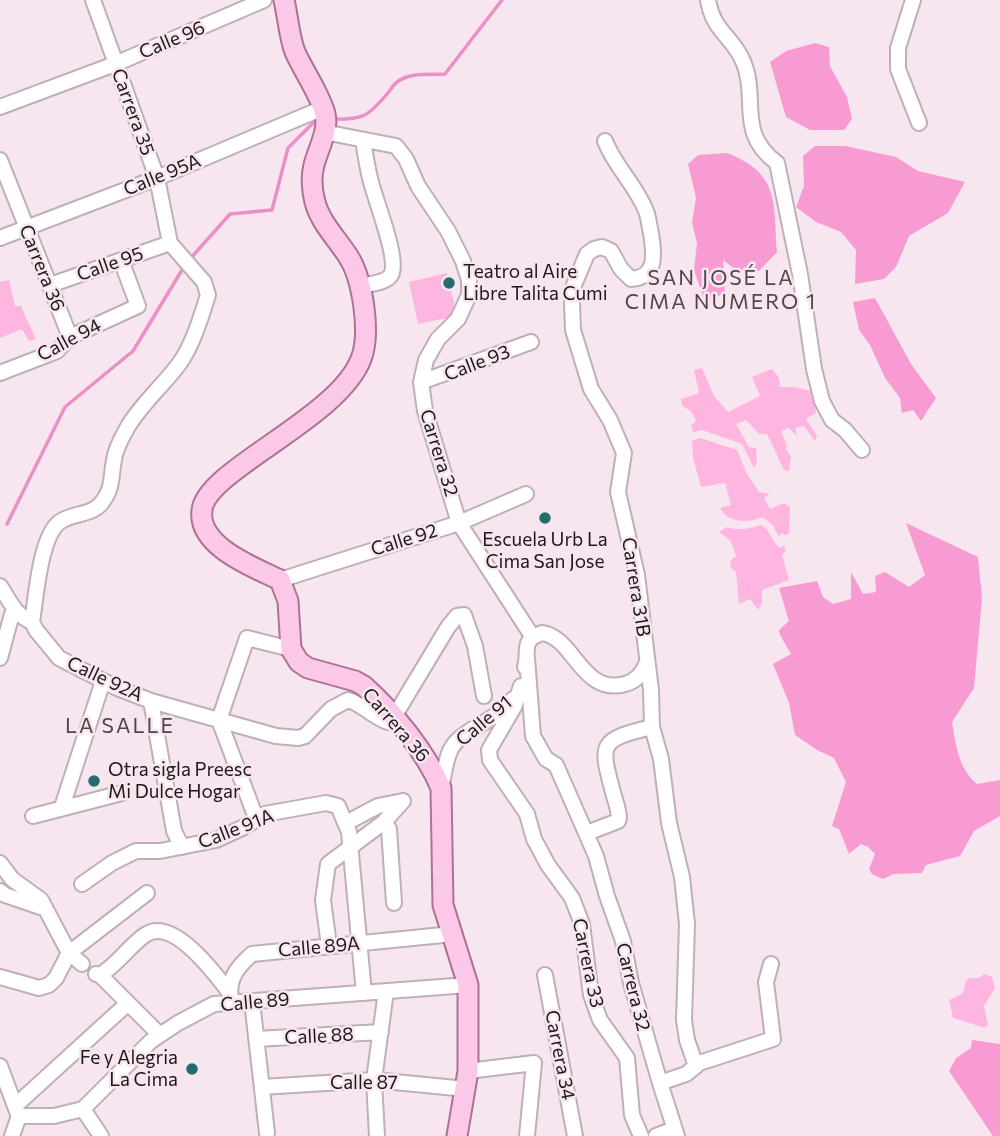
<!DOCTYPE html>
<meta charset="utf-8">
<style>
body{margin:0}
canvas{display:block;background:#f7e6ef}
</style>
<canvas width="1000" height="1136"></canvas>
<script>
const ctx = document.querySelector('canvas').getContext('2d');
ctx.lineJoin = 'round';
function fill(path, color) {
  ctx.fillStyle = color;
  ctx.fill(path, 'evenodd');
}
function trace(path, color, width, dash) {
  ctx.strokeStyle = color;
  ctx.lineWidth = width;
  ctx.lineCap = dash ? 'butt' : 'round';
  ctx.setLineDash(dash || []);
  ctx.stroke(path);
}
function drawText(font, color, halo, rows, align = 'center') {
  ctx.font = font + ' Commissioner,sans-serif';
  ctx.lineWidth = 5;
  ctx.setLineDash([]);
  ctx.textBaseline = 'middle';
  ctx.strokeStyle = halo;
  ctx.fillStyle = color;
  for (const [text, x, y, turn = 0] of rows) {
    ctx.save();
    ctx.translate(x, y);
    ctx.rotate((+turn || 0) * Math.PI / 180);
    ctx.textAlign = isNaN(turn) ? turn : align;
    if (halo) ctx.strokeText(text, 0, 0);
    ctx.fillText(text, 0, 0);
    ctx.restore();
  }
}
const green = new Path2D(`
 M447 273 457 316 418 324 409 282Z
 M9 280 15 306H21L36 339 29 341 22 329 0 338V282Z
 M702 368 714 396 728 412 760 396 752 377 772 369 779 378 780 387H794L811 391 819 405 815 408 816 413 806 419 817 436 815 441 804 426 795 428 797 436 789 428 781 431 787 446 786 449 791 457 789 471 784 470 767 434H759L746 420 736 424 749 447 756 448 757 462 754 468 742 444 702 430 693 432 691 425 696 421 691 411 682 406 681 399 699 393 694 370Z
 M700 438 737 450 747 474 759 492 770 494 764 498 770 509 784 503 790 507 789 534 785 535 781 533 779 537 772 524 762 517C748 523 729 524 720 508L731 505 725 483 701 487 693 458 692 441Z
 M761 525C771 530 771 541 780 548L784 546 786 550 782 555 789 580 762 590V603L758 610 750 599 739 604 736 572 731 568 730 561 736 556 730 540 719 532 727 527C739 531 749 529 761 525Z
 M984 974 992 977 995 988 984 1006 988 1025 985 1028 953 1018 949 1000 963 993 966 981 969 978H979Z`);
const forest = new Path2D(`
 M815 43 829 47 830 66 847 97 852 119 844 130H810L786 117 770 62 786 51Z
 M815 146H845L896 157 918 171 965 182 948 213 909 236 896 267 884 279 855 284 856 250 841 232 816 222 796 207 804 186 803 156Z
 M727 153C781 174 773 203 777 252L759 271 736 270 723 260 725 293 705 302 694 270 697 244 692 222 696 198 688 164 698 155Z
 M875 298 911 364 936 398 921 421 913 410 902 413 900 398 885 378 870 345 859 330 853 302Z
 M906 523 978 557 982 598 974 688 952 722C956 745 958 768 977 784L1000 780V816L974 831 960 856 926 865 922 873 894 874 883 879 872 874 869 869 875 854 868 847 861 844 849 854 839 829 832 826 846 782 834 758 817 750 795 735 789 703 773 664 791 654 780 635 779 630 789 621 779 588 817 581 823 597 833 604 851 599V572L863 594 876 592 875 576 885 572 909 587 925 575Z
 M972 1040 1000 1044V1136H993L949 1071 956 1058 971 1048Z`);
const stream = new Path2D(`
 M331 119C361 120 367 118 387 94 390 91 393 85 397 82 410 72 430 75 445 74L502 0
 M190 259 230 214 272 210 288 148 317 119H320
 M7 524 65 407 133 351 185 265`);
const minor = new Path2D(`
 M93 0 157 178 170 243 204 282 208 295C201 317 193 345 179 364 162 387 139 406 126 430 121 439 115 450 114 460 111 475 113 488 103 501 93 516 75 512 61 521 40 534 36 598 32 622L36 630 59 658 117 688 151 701 276 736 298 738 305 736 331 709 348 700C363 704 372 717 388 722L392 720 448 627 457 616 464 615 475 646 484 696
 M708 0C713 30 729 34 741 57 761 96 734 131 777 163L800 274 814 369 822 401 832 420 845 430 862 450
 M913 0 898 48V69L919 123
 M0 107 115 64 264 0
 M324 132 396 146 406 159 418 186 448 231 463 261 469 280V295L458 319 438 339 426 360 421 382 425 411 459 523 532 636
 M605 141C615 167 636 185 646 211 649 218 649 226 651 233 654 253 658 277 631 279L621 269 611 251 602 247 594 249 587 254 574 285 572 303 573 330 591 389 610 420 624 453 618 492 637 575 651 690 652 727 661 759 669 823 682 877 687 924 684 1020 687 1040 696 1066 686 1074 660 1083 677 1136
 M0 160 70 337
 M0 238 157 178 323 108
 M50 285 170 243
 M361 286C369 284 386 283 391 275 400 259 374 198 370 178 367 166 365 153 363 140
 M0 373 57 351 70 337 138 306 121 260
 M421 382 531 342
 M280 580 459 523 526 494
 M0 586C10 601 15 615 32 622
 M0 658 12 614
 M527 658 533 736 546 759 556 765 596 856 607 896 623 941 631 983 660 1083
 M525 667C530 649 520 641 542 633 574 637 582 696 625 684 637 681 643 673 647 662
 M521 686 514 707 489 750 490 760 527 814 534 839 548 865 572 898 582 924 591 995 600 1020 627 1058 632 1115 641 1136
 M151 701 174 831 182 847
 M441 788C444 776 445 762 450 751 460 728 499 721 513 699
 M62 807 103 681
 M33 816 122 793
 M256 818 219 720 247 638 291 649
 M384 822 389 829 394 903
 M346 823 378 806 403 801
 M587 833 618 821 619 818C619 811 616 803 614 796 600 744 597 740 652 727
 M0 863 12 879 41 900 69 953 82 964
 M82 884 112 863 136 851H160L216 840 242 828 265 814 326 803 338 806 349 832 364 993
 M0 891 5 895 43 908
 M329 946 323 900 328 864 384 822 403 801
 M96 974 100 975C118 964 129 946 145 935 172 916 214 972 229 992
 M100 975 160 1035
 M545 975 575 1136
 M0 977 39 988 49 985 56 978 69 953 147 893
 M252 1001 267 1133
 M232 1003C226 981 236 968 252 954L443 935
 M256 1039 381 1032
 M696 1064 773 1039 766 982 771 964
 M0 1066 18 1114
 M468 1071 534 1063 527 1136
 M262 1087 374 1080 466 1089
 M15 1106 127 1004
 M83 1109 101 1136
 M19 1116H54L83 1109 151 1041 178 1023 214 1004 468 985
 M12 1136 19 1116
 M377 1136 374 1080 386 991
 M656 1136 674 1129`);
const major = new Path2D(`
 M284 0C288 17 289 36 295 52 303 70 321 96 325 114 329 131 318 149 314 165 311 176 312 191 315 202 320 222 337 239 348 256 363 279 371 334 361 359 338 419 206 470 202 510 197 546 253 567 280 580L288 601 291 649 299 662 308 668 355 681 364 686C393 712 426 752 441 788L443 905 468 985V1071L457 1136`);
const markers = [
 [449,283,7,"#236e6d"],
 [545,518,7,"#236e6d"],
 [94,781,7,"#236e6d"],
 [192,1069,7,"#236e6d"]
];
const streetNames = [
 ["Calle 96",172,40,-23],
 ["Carrera 35",133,112,70],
 ["Calle 95A",162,175,-22],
 ["Calle 95",110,264,-19],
 ["Carrera 36",42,268,68],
 ["Calle 94",69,340,-28],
 ["Calle 93",477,363,-21],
 ["Carrera 32",439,453,73],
 ["Calle 92",404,540,-17],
 ["Carrera 31B",636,587,81],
 ["Calle 92A",105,679,25],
 ["Calle 91",484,721,-40],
 ["Carrera 36",396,725,49],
 ["Calle 91A",236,829,-21],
 ["Calle 89A",319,947,-5],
 ["Carrera 33",588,963,78],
 ["Carrera 32",633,987,76],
 ["Calle 89",255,1002,-5],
 ["Calle 88",319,1036,-3],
 ["Carrera 34",560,1055,79],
 ["Calle 87",364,1083]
];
const poiNames = [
 ["Teatro al Aire",463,272],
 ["Libre Talita Cumi",463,294],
 ["Escuela Urb La",545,540,"center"],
 ["Cima San Jose",545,562,"center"],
 ["Otra sigla Preesc",108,770],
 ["Mi Dulce Hogar",108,792],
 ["Fe y Alegria",178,1058,"right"],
 ["La Cima",178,1080,"right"]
];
const neighbourhoodNames = [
 ["SAN JOSÉ LA",721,278],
 ["CIMA NUMERO 1",721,302],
 ["LA SALLE",120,726]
];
fill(green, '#feb6e0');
fill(forest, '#f79bd2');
trace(stream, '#eb90c6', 3.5);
trace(minor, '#bfafb8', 18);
trace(major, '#ad7395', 23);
trace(minor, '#fff', 14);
trace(major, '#fcc8e7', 19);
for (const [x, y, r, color] of markers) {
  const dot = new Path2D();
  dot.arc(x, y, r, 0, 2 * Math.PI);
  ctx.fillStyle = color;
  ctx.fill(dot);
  trace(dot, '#f7e6ef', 2.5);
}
drawText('19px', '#1e181b', '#f7e6ef', streetNames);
drawText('19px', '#1e181b', '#f7e6ef', poiNames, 'left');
ctx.letterSpacing = '2px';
drawText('21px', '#53454d', '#f7e6ef', neighbourhoodNames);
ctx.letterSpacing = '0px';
</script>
